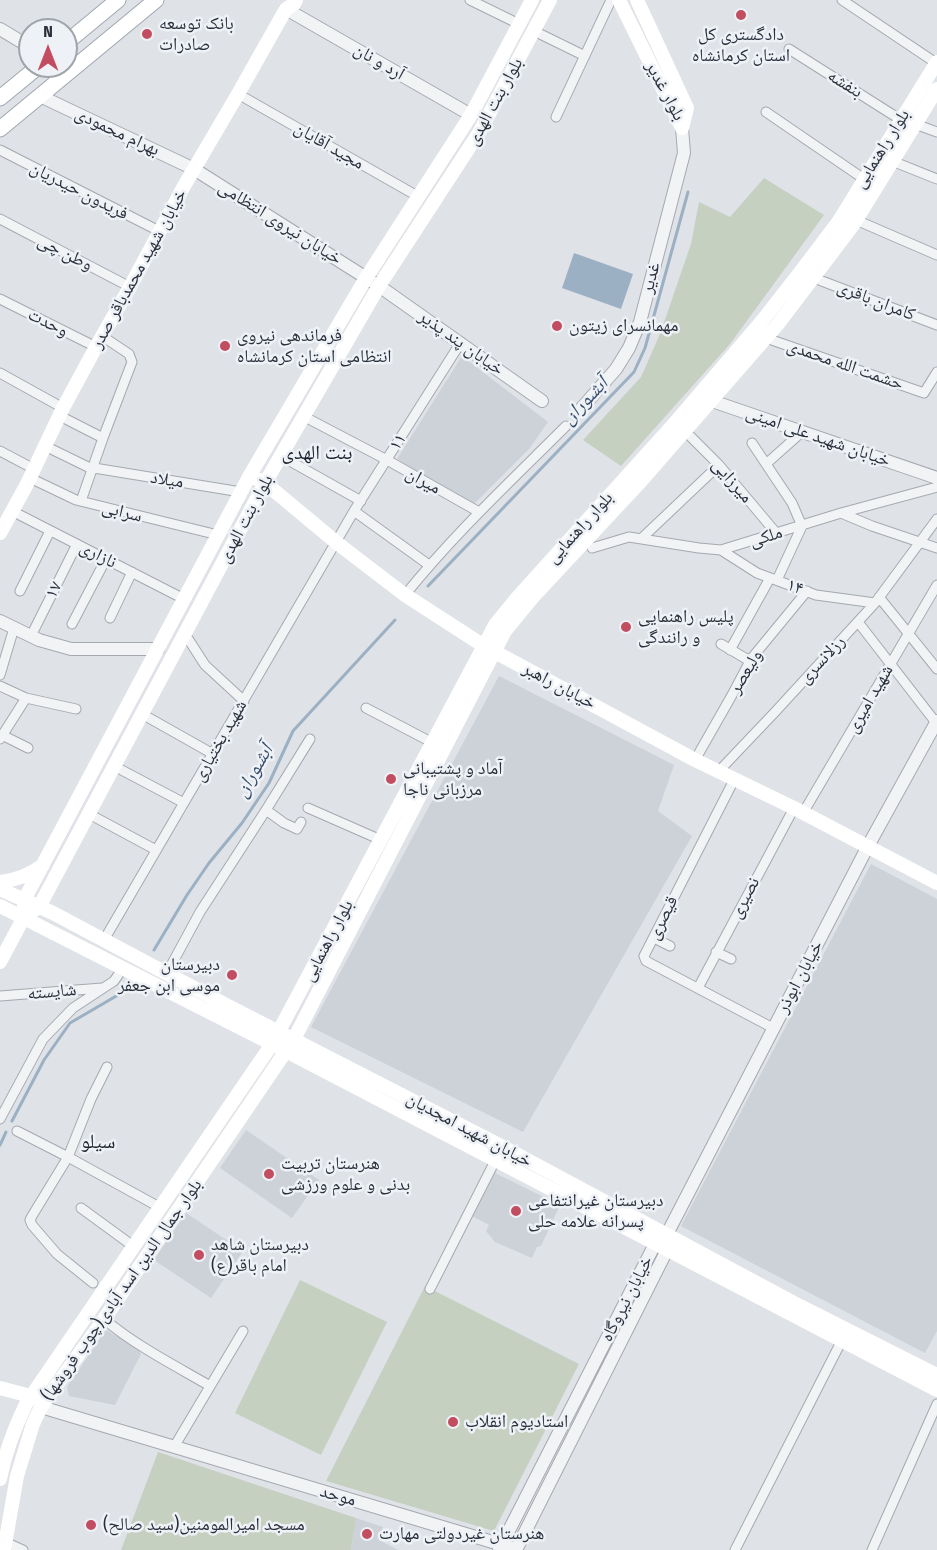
<!DOCTYPE html>
<meta charset="utf-8">
<style>
body{margin:0}
#map{position:relative;width:937px;height:1550px;overflow:hidden;background:#dfe2e7;font-family:"Fira Sans Condensed",sans-serif}
canvas{display:block}
.north{position:absolute;left:18px;top:18px;width:60px;height:60px;box-sizing:border-box;background:#eef1f5;border:2px solid #9fa4ab;border-radius:50%;rotate:0deg;font-size:16px;font-weight:700;line-height:24px;text-align:center;color:#29303c}
.north::after{content:'';display:block;margin:auto;width:21px;height:27px;background:#c24d60;clip-path:polygon(50% 0,100% 100%,50% 72%,0 100%)}
</style>
<div id="map">
<canvas width="937" height="1550"></canvas>
<div class="north">N</div>
</div>
<script>
const ctx = document.querySelector('canvas').getContext('2d');
ctx.lineJoin = 'round';
function fill(path, color) {
  ctx.fillStyle = color;
  ctx.fill(path, 'evenodd');
}
function trace(path, color, width, dash) {
  ctx.strokeStyle = color;
  ctx.lineWidth = width;
  ctx.lineCap = dash ? 'butt' : 'round';
  ctx.setLineDash(dash || []);
  ctx.stroke(path);
}
function drawText(font, color, halo, rows, align = 'center') {
  ctx.font = font + ' "Fira Sans Condensed","Noto Naskh Arabic",sans-serif';
  ctx.lineWidth = 5;
  ctx.setLineDash([]);
  ctx.textBaseline = 'middle';
  ctx.strokeStyle = halo;
  ctx.fillStyle = color;
  for (const [text, x, y, turn = 0] of rows) {
    ctx.save();
    ctx.translate(x, y);
    ctx.rotate((+turn || 0) * Math.PI / 180);
    ctx.textAlign = isNaN(turn) ? turn : align;
    if (halo) ctx.strokeText(text, 0, 0);
    ctx.fillText(text, 0, 0);
    ctx.restore();
  }
}
const built = new Path2D(`
 M462 356 548 422 529 449 472 506 397 459Z
 M499 676 674 765 658 811 692 836 523 1132 311 1027Z
 M871 864 937 899V1331L925 1353 681 1226Z
 M246 1130 319 1180 292 1218 220 1168Z
 M495 1173 560 1205 541 1246 537 1247 532 1258 495 1242 486 1231 489 1225 472 1216Z
 M186 1213 243 1251 211 1298 154 1260Z
 M106 1330 138 1348 141 1354 115 1405 69 1396 67 1387Z
 M356 1518 383 1527 379 1540 398 1550H351Z`);
const green = new Path2D(`
 M764 178 824 215 730 344 621 466 583 440 641 377 660 334 691 244 699 202 730 217Z
 M300 1280 387 1322 321 1455 235 1413Z
 M425 1286 579 1364 494 1531 326 1481Z
 M158 1452 356 1518 351 1550H121Z`);
const water = new Path2D(`
 M574 253 633 274 621 309 562 288Z`);
const stream = new Path2D(`
 M428 586 634 372 645 348 688 192
 M154 950 187 895 209 863 242 823 269 783 293 731 395 620
 M12 1121 44 1060 70 1023 130 988
 M0 1145 6 1132`);
const minor = new Path2D(`
 M470 0 519 24
 M842 0 936 63
 M534 31 585 56
 M789 49 901 120
 M238 94 419 197
 M766 112 864 179
 M556 117 611 0
 M915 124 937 132
 M0 150 159 231
 M892 161 937 179
 M0 219 130 287
 M856 220 937 255
 M814 278 937 325
 M0 299 96 347
 M766 338 924 393 937 372
 M0 373 63 408
 M60 416 103 438
 M303 416 387 460 479 512
 M685 431 719 465 777 534
 M752 443 792 503 802 526 777 580
 M45 446 88 467 241 492
 M0 451 34 469
 M281 456 361 501
 M766 464 803 431
 M30 478 76 500 218 535
 M81 501 103 438 132 362 129 354 102 336
 M12 511 184 599
 M354 511 429 565
 M841 513 872 526 937 548
 M642 538 719 465
 M592 548 629 537 699 548 721 550 841 513 937 487
 M721 550 757 573 816 595 875 603
 M20 591 50 531
 M405 595C454 534 511 481 566 426
 M879 597 937 669
 M110 618 132 572
 M858 622 937 724
 M72 624 106 559
 M185 634 205 665 244 701
 M31 636 77 544
 M721 644 750 661
 M730 650 770 578
 M0 675 14 628
 M0 686 26 698 76 709
 M366 708 433 743
 M142 714 213 754
 M2 735 28 748
 M0 739 26 698
 M695 760 732 695 751 659 807 591
 M114 766 184 803
 M718 772 775 712 875 603 937 519
 M734 780 644 956 646 961 773 1028
 M308 808 381 840
 M266 810 284 823 297 829 301 822
 M803 813 937 585
 M89 814 156 850
 M654 938 670 946
 M104 940 354 511 461 342
 M716 952 731 959
 M167 973 200 912 266 810 310 739
 M698 988 794 808
 M0 996 102 988
 M0 1119 43 1039 73 1008 114 981 123 968
 M17 1131 68 1157 161 1208
 M81 1208 133 1246
 M93 1283 57 1254 32 1225 30 1220 32 1216 68 1157 91 1099 107 1067
 M430 1289 497 1157
 M104 1319C136 1346 174 1365 210 1386
 M174 1447 243 1331
 M5 1542 23 1550
 M735 1550 843 1338
 M872 1550 937 1404`);
const tertiary = new Path2D(`
 M286 9 471 115
 M0 29 30 47
 M40 96 194 169 379 286 542 401
 M704 395 712 401 937 478
 M580 410 616 369 629 348 640 322 684 153 682 128
 M0 621 39 640 71 649H158
 M41 1407 516 1549
 M499 1550 655 1244 666 1236 868 846 937 721
 M516 1550 667 1250 666 1240`);
const secondary = new Path2D(`
 M619 0 682 128
 M637 0 687 108 682 128
 M257 479 265 483 337 543 405 595 484 646 695 760 794 808 937 883
 M0 533 26 486 63 408 96 347 130 287 184 186 238 94 286 9 294 4 296 0
 M0 882C16 880 30 875 43 865
 M0 889 53 913 226 1005 503 1147 792 1302 937 1375
 M0 906 286 1051 937 1390
 M24 917 39 907 265 483 379 286 480 131 550 0
 M0 962 24 917V900L250 475 366 278 471 115 532 0
 M0 1388 38 1398
 M0 1479C5 1453 15 1427 26 1404L272 1044 495 625 517 598 674 424 762 321 798 275 839 221 937 62
 M4 1550 17 1476 33 1424 41 1407 104 1319 294 1039 505 631 532 598 642 480 778 324 853 225 937 89`);
const primary = new Path2D(`
 M66 43 118 0
 M0 98 39 66
 M0 129 156 0`);
const markers = [
 [741,15,6,"#c24d60"],
 [147,34,6,"#c24d60"],
 [557,326,6,"#c24d60"],
 [225,346,6,"#c24d60"],
 [626,627,6,"#c24d60"],
 [391,779,6,"#c24d60"],
 [232,975,6,"#c24d60"],
 [269,1174,6,"#c24d60"],
 [516,1211,6,"#c24d60"],
 [199,1255,6,"#c24d60"],
 [453,1422,6,"#c24d60"],
 [91,1525,6,"#c24d60"],
 [367,1534,6,"#c24d60"]
];
const poiNames = [
 ["بانک توسعه",159,24],
 ["صادرات",159,45],
 ["دادگستری کل",741,35,"center"],
 ["استان کرمانشاه",741,56,"center"],
 ["مهمانسرای زیتون",569,326],
 ["فرماندهی نیروی",237,336],
 ["انتظامی استان کرمانشاه",237,357],
 ["پلیس راهنمایی",638,617],
 ["و رانندگی",638,638],
 ["آماد و پشتیبانی",403,769],
 ["مرزبانی ناجا",403,790],
 ["دبیرستان",220,965,"right"],
 ["موسی ابن جعفر",220,986,"right"],
 ["هنرستان تربیت",281,1164],
 ["بدنی و علوم ورزشی",281,1185],
 ["دبیرستان غیرانتفاعی",528,1201],
 ["پسرانه علامه حلی",528,1222],
 ["دبیرستان شاهد",211,1245],
 ["امام باقر(ع)",211,1266],
 ["استادیوم انقلاب",465,1422],
 ["مسجد امیرالمومنین(سید صالح)",103,1525],
 ["هنرستان غیردولتی مهارت",379,1534]
];
const streetNames = [
 ["آرد و نان",379,62,30],
 ["بنفشه",845,84,32],
 ["بلوار غدیر",665,91,62],
 ["بلوار بنت الهدی",495,102,-61],
 ["بهرام محمودی",117,132,25],
 ["مجید آقایان",329,146,30],
 ["بلوار راهنمایی",882,149,-58],
 ["فریدون حیدریان",79,191,27],
 ["خیابان نیروی انتظامی",280,223,32],
 ["وطن چی",65,253,27],
 ["خیابان شهید محمدباقر صدر",139,269,-61],
 ["غدیر",651,278,-75],
 ["کامران باقری",876,301,21],
 ["وحدت",48,323,27],
 ["خیابان پند پذیر",461,343,35],
 ["حشمت الله محمدی",845,365,19],
 ["خیابان شهید علی امینی",818,437,19],
 ["۱۱",398,442,-58],
 ["میلاد",167,480,9],
 ["میران",423,481,29],
 ["میرزایی",732,481,49],
 ["سرابی",122,512,14],
 ["بلوار بنت الهدی",246,519,-62],
 ["بلوار راهنمایی",580,528,-48],
 ["ملکی",766,537,-17],
 ["نازاری",98,555,27],
 ["۱۴",795,587,20],
 ["۱۷",54,590,-63],
 ["رزلانسری",822,660,-47],
 ["ولیعصر",746,672,-59],
 ["خیابان راهبر",559,686,28],
 ["شهید امیری",870,699,-60],
 ["شهید بختیاری",220,741,-60],
 ["نصیری",745,898,-62],
 ["قیصری",663,918,-63],
 ["بلوار راهنمایی",328,941,-62],
 ["خیابان ابوذر",800,977,-62],
 ["شایسته",52,992,-5],
 ["خیابان شهید امجدیان",469,1130,28],
 ["بلوار جمال الدین اسد آبادی(چوب فروشها)",122,1290,-55],
 ["خیابان نیروگاه",627,1299,-63],
 ["موحد",338,1496,16]
];
const waterNames = [
 ["آبشوران",585,401,-46],
 ["آبشوران",254,771,-60]
];
const neighbourhoodNames = [
 ["بنت الهدی",317,453],
 ["سیلو",98,1142]
];
fill(built, '#cdd1d8');
fill(green, '#c5d0c1');
fill(water, '#9cb0c4');
trace(stream, '#9cb0c4', 3);
trace(minor, '#a5a9b0', 11);
trace(tertiary, '#a5a9b0', 14);
trace(primary, '#9fa7b1', 17);
trace(minor, '#f1f3f5', 9);
trace(tertiary, '#f1f3f5', 12);
trace(secondary, '#fff', 14);
trace(primary, '#fff', 15);
for (const [x, y, r, color] of markers) {
  const dot = new Path2D();
  dot.arc(x, y, r, 0, 2 * Math.PI);
  ctx.fillStyle = color;
  ctx.fill(dot);
  trace(dot, '#eef1f5', 2);
}
drawText('18px', '#29303c', '#eef1f5', poiNames, 'left');
drawText('18px', '#29303c', '#eef1f5', streetNames);
drawText('italic 20px', '#374f6d', '#eef1f5', waterNames);
drawText('20px', '#1b222d', '#eef1f5', neighbourhoodNames);
</script>
